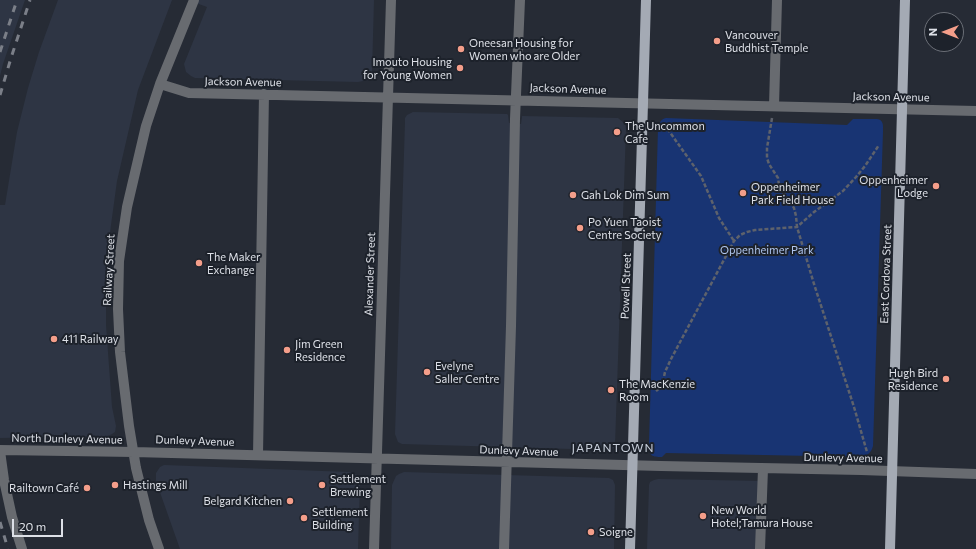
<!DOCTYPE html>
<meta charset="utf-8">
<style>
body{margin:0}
#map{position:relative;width:976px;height:549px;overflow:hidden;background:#262b35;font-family:Commissioner,sans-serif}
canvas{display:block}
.north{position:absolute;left:924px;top:12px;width:40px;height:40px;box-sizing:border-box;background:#1d222b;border:1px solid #6a6e76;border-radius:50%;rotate:270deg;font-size:11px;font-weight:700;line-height:16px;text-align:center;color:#dde0e7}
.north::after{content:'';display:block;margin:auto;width:14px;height:18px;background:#f49e8a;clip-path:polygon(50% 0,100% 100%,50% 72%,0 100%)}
.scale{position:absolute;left:12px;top:519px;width:51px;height:18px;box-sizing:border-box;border:2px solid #dde0e7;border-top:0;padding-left:5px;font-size:12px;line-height:14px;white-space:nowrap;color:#dde0e7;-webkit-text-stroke:3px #1d222b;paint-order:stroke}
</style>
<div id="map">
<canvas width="976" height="549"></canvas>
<div class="north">N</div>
<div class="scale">20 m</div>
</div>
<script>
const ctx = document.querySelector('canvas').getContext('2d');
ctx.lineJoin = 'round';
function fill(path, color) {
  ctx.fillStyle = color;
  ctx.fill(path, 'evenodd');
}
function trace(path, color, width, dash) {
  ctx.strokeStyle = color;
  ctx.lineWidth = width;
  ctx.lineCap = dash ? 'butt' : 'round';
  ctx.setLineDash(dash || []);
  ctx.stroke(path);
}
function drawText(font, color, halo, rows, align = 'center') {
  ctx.font = font + ' Commissioner,sans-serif';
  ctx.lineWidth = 4;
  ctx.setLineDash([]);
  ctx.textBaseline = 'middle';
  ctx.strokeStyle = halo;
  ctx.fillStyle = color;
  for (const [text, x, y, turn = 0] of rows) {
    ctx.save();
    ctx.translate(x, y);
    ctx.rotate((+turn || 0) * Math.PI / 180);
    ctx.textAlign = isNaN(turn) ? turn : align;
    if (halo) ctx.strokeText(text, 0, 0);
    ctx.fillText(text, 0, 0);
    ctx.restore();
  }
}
const built = new Path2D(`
 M0 0H25L3 64 0 76Z
 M58 0H172L138 90 117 181 111 225 106 266V325L112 407 116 426 115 432 112 434 108 436 0 438V205H5L17 132 28 88 39 52Z
 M188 0H374L372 73 371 77 368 80 358 82 195 78 191 76 186 72 184 64 207 7Z
 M413 112 507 114 508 115 509 123 515 124H521L522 117V116L618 118 625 124 626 129 615 445 614 448 610 450H605L402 444 398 442 395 434 405 122V118L407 115Z
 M164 465 349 472 354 473 357 475 360 479V484L358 549H180L156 481V473L160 467Z
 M404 472 609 478 613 480 615 485 614 549H391L392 485 396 476 399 474Z
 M658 479 762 481 760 549H647L649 485 650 482 654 480Z`);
const green = new Path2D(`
 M666 118 847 125 853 119H877C884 120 883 126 883 131L873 446C871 453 868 455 861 457L666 453 662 457C652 457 649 456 649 445L658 128C659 123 661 119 666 118Z`);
const path = new Path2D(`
 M772 118 767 148V158L769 164 778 178 779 185 782 191 794 208 796 216 797 227 814 284 854 407 867 452
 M664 124 701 176 719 218 734 241
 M656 391 662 386 665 372 671 359 734 241 740 235 747 232 755 230 797 227 814 212 843 191 856 177 865 166 879 145`);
const minor = new Path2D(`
 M160 84 189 93 976 111
 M774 106 777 0
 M0 450 134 452 661 466 861 470 976 474
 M0 451 4 480 12 517 22 549
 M258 455 264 94
 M159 549 149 520 136 468 129 426 120 352 118 309 119 261 127 207 146 126 160 84 194 0
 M374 549 391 0
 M504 549 511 326 515 119 520 0
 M760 549 763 469`);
const major = new Path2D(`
 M630 549 646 0
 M890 549 905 0`);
const rail = new Path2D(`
 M0 52 17 0
 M0 95 11 58 30 0
 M0 522 8 549`);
const markers = [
 [717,41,4,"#f49e8a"],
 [461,49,4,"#f49e8a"],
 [460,68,4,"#f49e8a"],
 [617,132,4,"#f49e8a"],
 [936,186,4,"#f49e8a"],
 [743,193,4,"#f49e8a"],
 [573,195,4,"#f49e8a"],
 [580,228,4,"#f49e8a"],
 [199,263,4,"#f49e8a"],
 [54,339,4,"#f49e8a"],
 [287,350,4,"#f49e8a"],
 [427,372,4,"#f49e8a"],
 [946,379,4,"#f49e8a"],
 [611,390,4,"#f49e8a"],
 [115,485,4,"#f49e8a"],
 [322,485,4,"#f49e8a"],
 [87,488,4,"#f49e8a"],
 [290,501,4,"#f49e8a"],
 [703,516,4,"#f49e8a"],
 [304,518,4,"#f49e8a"],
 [591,532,4,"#f49e8a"]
];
const poiNames = [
 ["Vancouver",725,35],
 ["Buddhist Temple",725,48],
 ["Oneesan Housing for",469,43],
 ["Women who are Older",469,56],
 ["Imouto Housing",452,62,"right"],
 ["for Young Women",452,75,"right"],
 ["The Uncommon",625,126],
 ["Cafe",625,139],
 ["Oppenheimer",928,180,"right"],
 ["Lodge",928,193,"right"],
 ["Oppenheimer",751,187],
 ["Park Field House",751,200],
 ["Gah Lok Dim Sum",581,195],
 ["Po Yuen Taoist",588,222],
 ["Centre Society",588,235],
 ["The Maker",207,257],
 ["Exchange",207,270],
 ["411 Railway",62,339],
 ["Jim Green",295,344],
 ["Residence",295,357],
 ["Evelyne",435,366],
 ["Saller Centre",435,379],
 ["Hugh Bird",938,373,"right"],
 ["Residence",938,386,"right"],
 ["The MacKenzie",619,384],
 ["Room",619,397],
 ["Settlement",330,479],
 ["Brewing",330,492],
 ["Hastings Mill",123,485],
 ["Railtown Café",79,488,"right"],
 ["Belgard Kitchen",282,501,"right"],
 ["New World",711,510],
 ["Hotel;Tamura House",711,523],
 ["Settlement",312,512],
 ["Building",312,525],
 ["Soigne",599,532]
];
const streetNames = [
 ["Jackson Avenue",243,82,1],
 ["Jackson Avenue",568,89,2],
 ["Jackson Avenue",891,97,1],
 ["Railway Street",109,270,-87],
 ["Alexander Street",370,274,-88],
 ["East Cordova Street",886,274,-88],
 ["Powell Street",626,286,-88],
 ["North Dunlevy Avenue",67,439,1],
 ["Dunlevy Avenue",195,441,2],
 ["Dunlevy Avenue",519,451,2],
 ["Dunlevy Avenue",843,458,1]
];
const parkNames = [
 ["Oppenheimer Park",767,250]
];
const neighbourhoodNames = [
 ["JAPANTOWN",613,448]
];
fill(built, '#2e3544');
fill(green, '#183473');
trace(path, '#5e626c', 2.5, [4, 2]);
trace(minor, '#686b70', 10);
trace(major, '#a4aab4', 10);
trace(rail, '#7b7f88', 3, [7, 7]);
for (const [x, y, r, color] of markers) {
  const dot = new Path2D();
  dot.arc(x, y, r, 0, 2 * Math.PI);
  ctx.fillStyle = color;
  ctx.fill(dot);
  trace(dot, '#1d222b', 1.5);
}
drawText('11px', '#dde0e7', '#1d222b', poiNames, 'left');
drawText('11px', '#dde0e7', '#1d222b', streetNames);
drawText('11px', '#b1c7f0', '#1d222b', parkNames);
ctx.letterSpacing = '1px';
drawText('12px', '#c9d0dc', '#1d222b', neighbourhoodNames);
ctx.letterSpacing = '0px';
</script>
